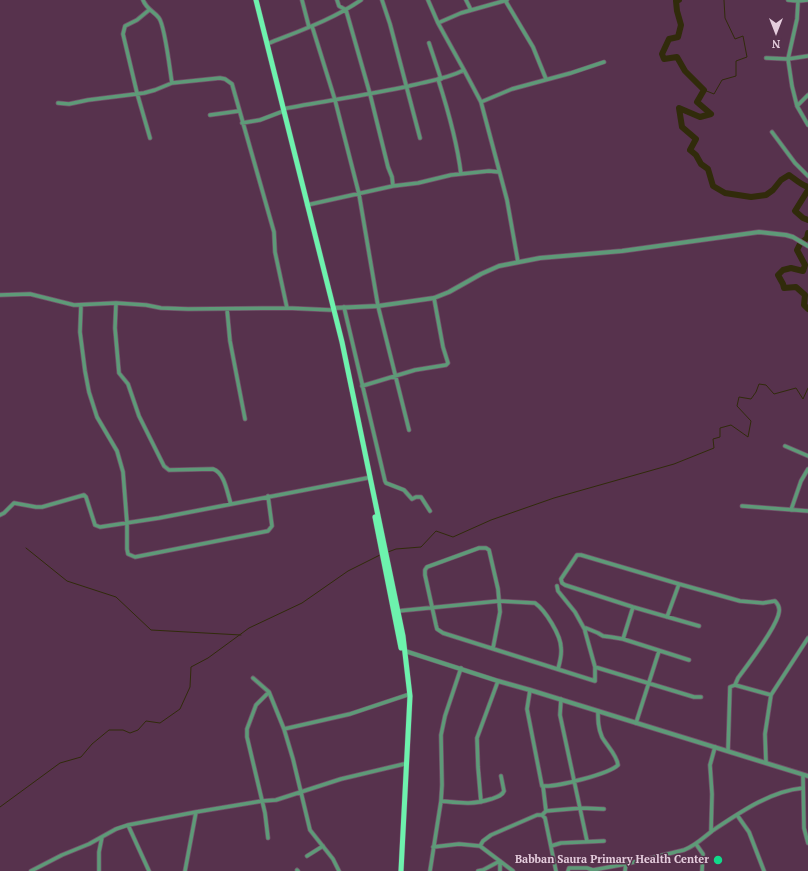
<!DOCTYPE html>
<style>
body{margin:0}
#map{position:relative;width:808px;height:871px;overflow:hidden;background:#57324d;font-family:"PT Serif",serif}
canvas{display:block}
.north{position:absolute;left:756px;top:12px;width:40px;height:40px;-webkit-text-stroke:3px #57324d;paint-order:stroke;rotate:180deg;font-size:11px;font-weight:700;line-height:16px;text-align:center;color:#e5cddd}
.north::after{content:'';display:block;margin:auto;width:14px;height:18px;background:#e5cddd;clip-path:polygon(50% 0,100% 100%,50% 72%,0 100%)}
</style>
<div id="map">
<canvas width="808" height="871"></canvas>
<div class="north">N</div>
</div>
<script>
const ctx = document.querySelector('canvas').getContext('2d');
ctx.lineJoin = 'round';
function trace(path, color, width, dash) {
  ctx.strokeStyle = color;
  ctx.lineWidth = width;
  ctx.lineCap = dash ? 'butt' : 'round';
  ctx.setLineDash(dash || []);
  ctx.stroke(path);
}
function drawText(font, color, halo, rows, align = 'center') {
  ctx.font = font + ' "PT Serif",serif';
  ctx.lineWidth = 3;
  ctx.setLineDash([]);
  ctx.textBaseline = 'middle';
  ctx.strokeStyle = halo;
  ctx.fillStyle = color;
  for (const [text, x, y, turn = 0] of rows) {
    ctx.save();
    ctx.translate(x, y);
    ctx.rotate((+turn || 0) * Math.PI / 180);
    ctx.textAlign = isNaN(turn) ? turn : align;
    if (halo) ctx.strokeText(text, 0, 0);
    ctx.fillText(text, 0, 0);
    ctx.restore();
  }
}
const stream = new Path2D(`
 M704 90 714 94 722 80 736 76V61L747 57 743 36 735 39 725 18 724 0
 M26 548 67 581 116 597 151 630 241 635
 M388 552 396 549 421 547 436 531 453 537 491 520 554 498 674 464 714 448 713 439 720 437V428L731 425 748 437 751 421 737 406 739 397 751 399 756 392 759 384 766 385 774 394 796 388 803 399 808 388
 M0 807 60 763 81 757 92 744 109 730H123L130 733 138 730 146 721 160 723 180 709 190 687 191 667 208 658 249 628 302 603 348 571 380 555`);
const river = new Path2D(`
 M679 0 676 1 677 11 681 25 678 37 669 39 662 54 664 59 677 57 685 71 704 90 697 102 711 114 700 117 679 108 682 127 696 139 690 150 696 155 701 164 708 169 713 186 725 193 751 197 766 195 773 190 781 180 789 175C795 179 801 185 808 187
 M808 190 795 211 803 218 808 220
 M808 233 807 238 800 244 797 250 805 265 803 271 791 268 783 270 778 275 783 284 784 288 796 287 805 295 804 305 808 309`);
const minor = new Path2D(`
 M143 0C147 10 154 11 159 18 165 26 170 71 172 83
 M302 0 309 27
 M337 0 339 6 346 10 370 94 388 167 392 177 393 186
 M382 0 390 24 420 138
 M428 0 438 23 464 70 481 102 507 200 518 262
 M466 0 471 10
 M505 0 533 47 546 79
 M788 0 798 1 808 0
 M798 1 797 19 788 59 792 86 797 106 808 125
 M149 10 137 20 125 26 123 34 137 93 150 138
 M438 23 461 13 507 0
 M312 26 335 100 359 194 378 306 409 430
 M429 43 441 79
 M267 44C299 31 332 20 361 0
 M766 58 788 59 808 56
 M438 79C448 110 457 141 461 174
 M481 102 512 89 571 73 604 62
 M58 103 69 104 88 100 144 93 155 90 172 83 220 78 225 79 232 84 274 232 275 252 287 308
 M797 106 808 95
 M283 109C325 101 367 95 409 86 428 81 447 79 464 70
 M210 115 239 111
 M242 123 260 120 281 112
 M772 132 795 163 808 176
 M307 205 393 186 418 183 451 175 489 171 499 172
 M0 295 30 294 74 305 116 303 146 305 161 308 188 309 287 308 331 310
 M116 303 115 328 119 373 128 384 139 416 164 466 169 470 213 469C225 473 227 493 231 504
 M81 305 80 332 85 371 89 392 97 417 117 451 123 472 127 523V549L128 554 135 557 268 531 272 526 268 496
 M344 307 385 481 386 483 404 490 412 499 416 497H421L430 511
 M227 309 230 341 245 419
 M362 386 415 370 446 365 448 363 443 347 434 298
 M785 446 808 456
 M742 506 808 511
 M791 510 801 481 808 469
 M0 515 4 513 14 503 36 507H42L84 495 86 497 95 525 100 527 159 518 367 478
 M557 586 558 591 575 612 585 630
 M398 611 499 601 535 603C545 610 561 635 561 648 562 655 560 662 558 669
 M667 617 679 584
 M699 626 633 607 565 585 562 583 561 579 577 555H581L679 584 740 601 763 603 775 601C778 604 780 607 779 612 778 625 747 666 738 678L735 685
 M623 639 633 607
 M493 648 500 612 498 589 489 550 486 548H479L427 567 425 570V575L436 625 437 629 443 633 595 681V667L585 631 586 628 598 633 603 636 611 637 623 639 689 660
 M595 667 694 697H701
 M253 678 269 692 284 729 293 759 310 830 333 859 339 871
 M530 690 527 709 542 786H543C557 787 609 774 618 765 617 755 607 746 602 737 598 728 598 720 598 711
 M561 699 560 715 587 841
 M636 723 659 651
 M284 729 350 714 407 695
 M728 751 730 687 735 685 771 695
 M766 763 765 734 771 695 808 638
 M803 775 804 828 808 843
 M543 786 546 811
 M441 801C461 803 472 805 491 799 497 797 502 796 504 791L501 776
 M481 802 478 767 477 738 498 681
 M542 815 545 818 556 871
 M737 815 749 832 764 871
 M128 825 149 871
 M711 832 712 794 710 765 715 747
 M268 838 265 813 247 737V729L256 705 269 692
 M696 844 703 854 702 871
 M480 846 483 841 491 835 537 815H542L546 811 581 808 604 809
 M551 846 561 843 604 841
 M433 847 459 844 480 846 513 871
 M307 856 323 846
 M297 870 298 871
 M31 871 62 855 89 844 116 829 128 825 196 812 262 801 276 800 341 779 404 764
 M99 871V852L102 837
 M185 871 196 812
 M430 871 441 801 442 785 441 735 445 716 461 668
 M478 871 483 870 500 861V871
 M568 871 569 868H587L593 870 626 864 684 850C695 846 703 838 712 831 739 813 770 791 803 788
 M625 871 626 864`);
const tertiary = new Path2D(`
 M333 308 378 306 434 298 449 292 481 274 499 266 540 258 622 251 759 232 786 235 793 237 808 246
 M405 651 498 681 530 690 808 776`);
const primary = new Path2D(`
 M256 0 342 342 403 636 410 696 401 871
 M375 517 401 648`);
const markers = [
 [718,860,5,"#11d98a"]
];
const poiNames = [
 ["Babban Saura Primary Health Center",709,860]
];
trace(stream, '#312b0b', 1);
trace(river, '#312b0b', 6);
trace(minor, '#73516a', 5);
trace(tertiary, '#73516a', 5.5);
trace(primary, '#73516a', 6);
trace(minor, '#5e9a78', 3.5);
trace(tertiary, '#5e9a78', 4);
trace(primary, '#6df2ad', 5);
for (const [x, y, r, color] of markers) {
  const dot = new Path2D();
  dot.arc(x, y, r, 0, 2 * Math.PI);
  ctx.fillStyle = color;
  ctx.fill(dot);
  trace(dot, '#57324d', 1.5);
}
drawText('bold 11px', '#e5cddd', '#57324d', poiNames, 'right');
</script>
